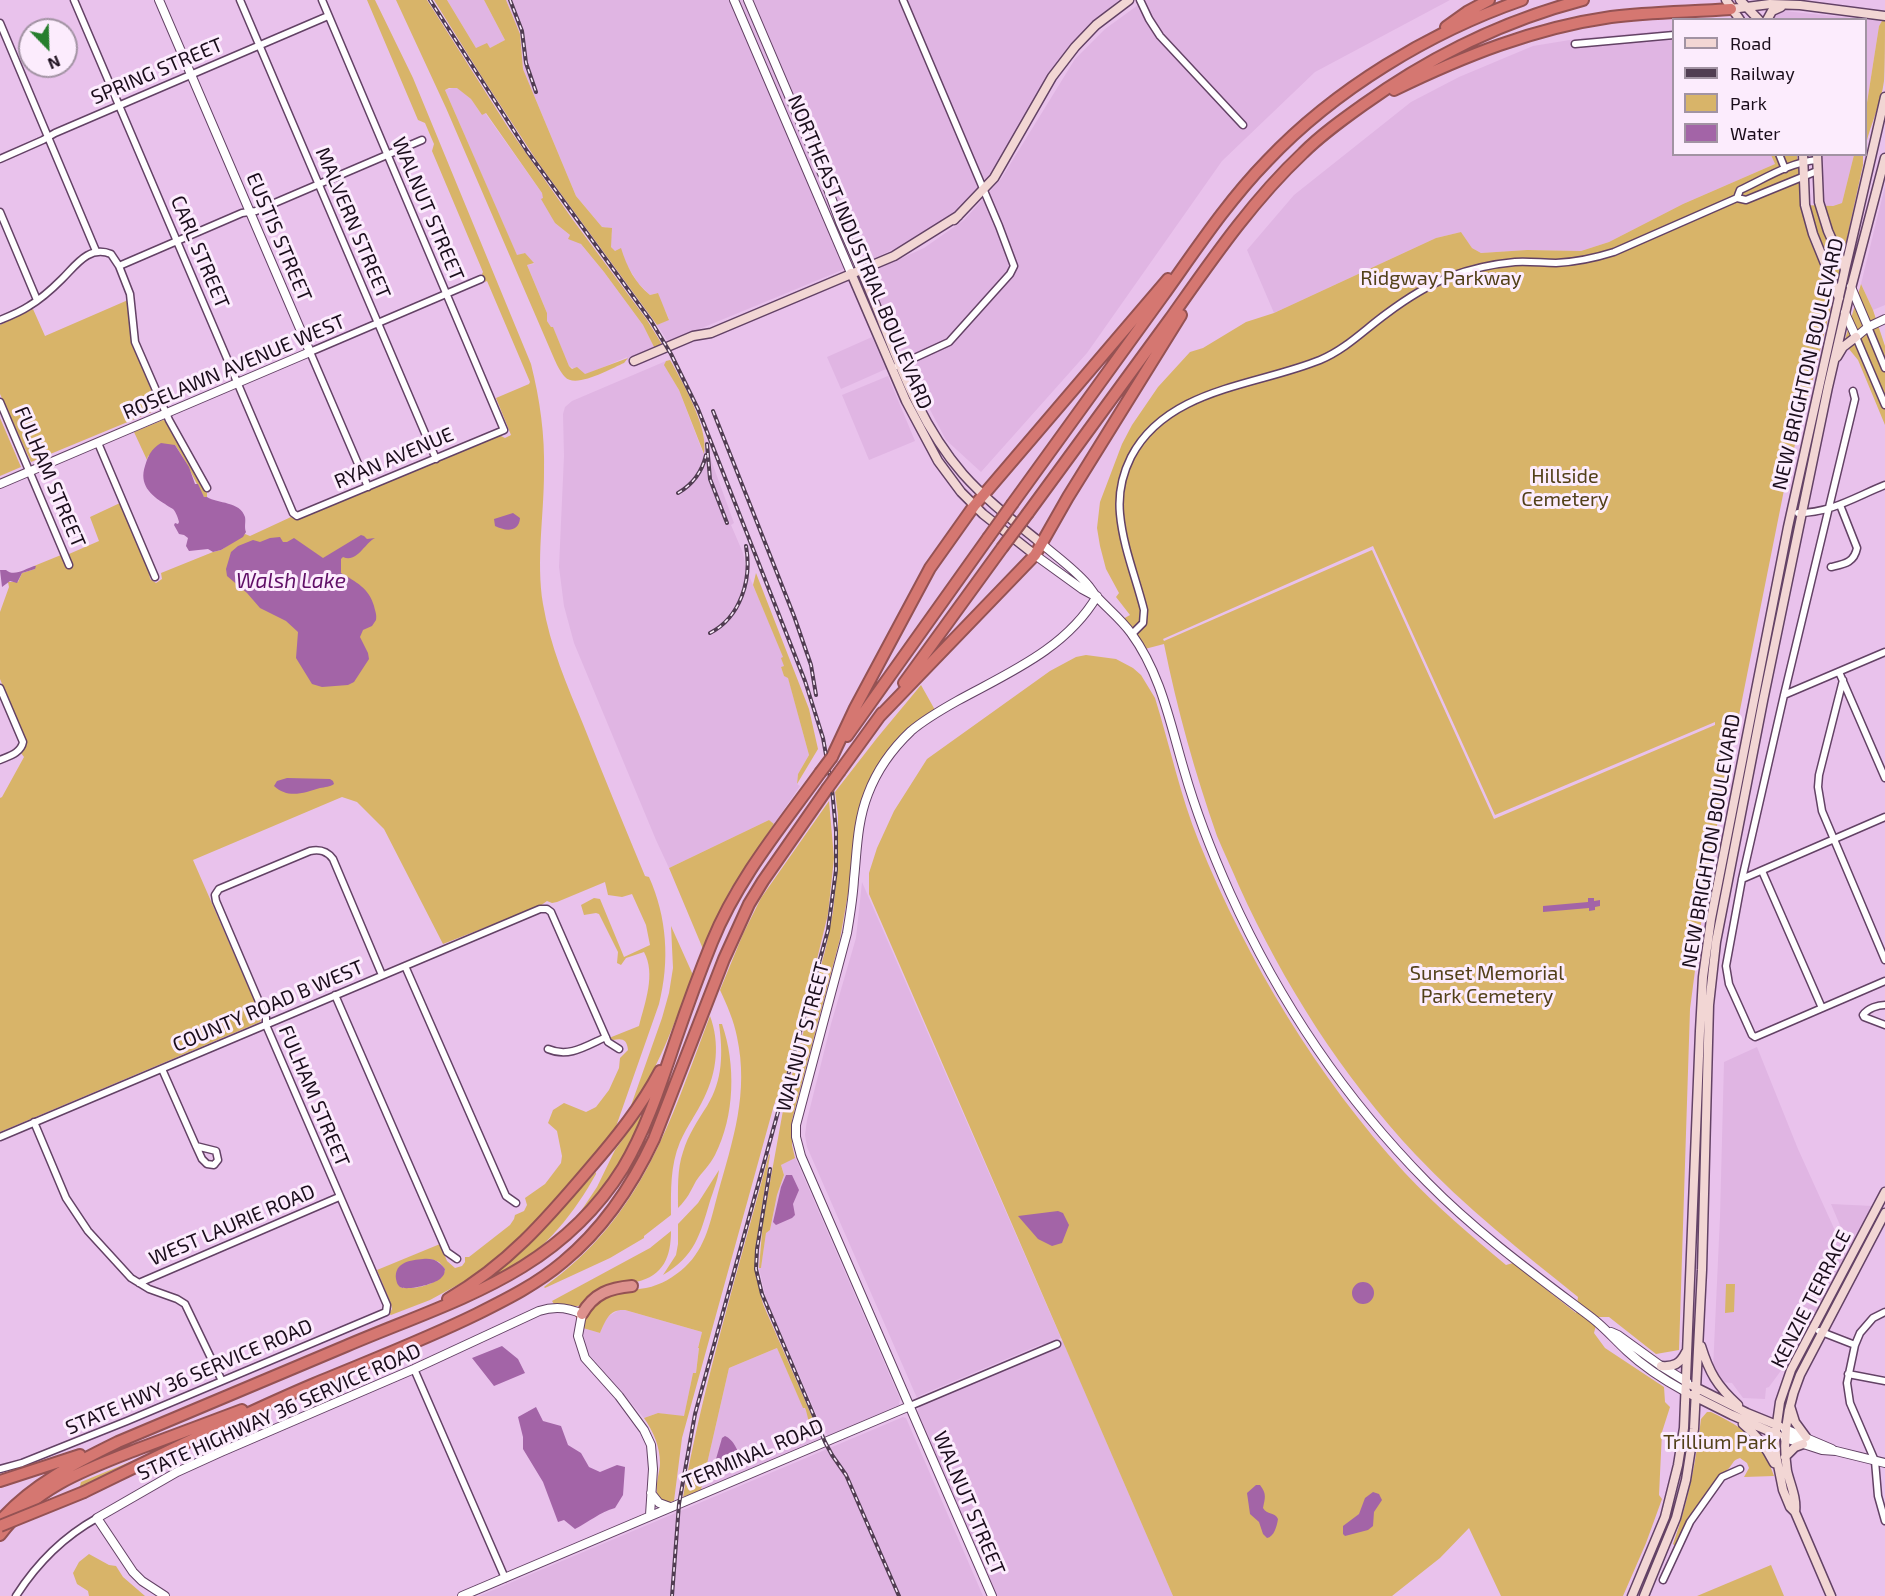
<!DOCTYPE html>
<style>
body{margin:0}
#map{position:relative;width:1885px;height:1596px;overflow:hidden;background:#e9c2ec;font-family:"Exo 2",sans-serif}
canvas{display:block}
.legend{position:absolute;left:1672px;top:18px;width:195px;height:138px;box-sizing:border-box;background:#fcecfd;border:2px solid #a293a3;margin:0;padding:8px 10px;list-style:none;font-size:18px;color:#1a0d1b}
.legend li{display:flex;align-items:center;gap:12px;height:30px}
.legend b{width:30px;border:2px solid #a293a3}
.north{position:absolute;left:18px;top:18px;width:60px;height:60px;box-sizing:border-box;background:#fcecfd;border:2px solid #a293a3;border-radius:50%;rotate:157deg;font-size:16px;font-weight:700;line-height:24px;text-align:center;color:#1a0d1b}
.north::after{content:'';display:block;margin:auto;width:21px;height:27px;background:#267e2d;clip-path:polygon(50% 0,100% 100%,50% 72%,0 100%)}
</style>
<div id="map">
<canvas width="1885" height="1596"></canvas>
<ul class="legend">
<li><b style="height:8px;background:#f2d6d4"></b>Road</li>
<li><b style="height:8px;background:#513d52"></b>Railway</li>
<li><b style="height:16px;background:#d8b469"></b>Park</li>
<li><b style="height:16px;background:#a364a7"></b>Water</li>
</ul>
<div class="north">N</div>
</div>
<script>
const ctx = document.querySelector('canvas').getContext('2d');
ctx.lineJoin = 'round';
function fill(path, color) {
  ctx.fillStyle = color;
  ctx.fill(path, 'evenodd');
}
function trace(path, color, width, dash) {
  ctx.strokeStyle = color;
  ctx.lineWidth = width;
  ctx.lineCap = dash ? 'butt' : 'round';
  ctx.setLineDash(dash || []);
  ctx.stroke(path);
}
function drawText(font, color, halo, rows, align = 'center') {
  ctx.font = font + ' "Exo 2",sans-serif';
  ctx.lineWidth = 6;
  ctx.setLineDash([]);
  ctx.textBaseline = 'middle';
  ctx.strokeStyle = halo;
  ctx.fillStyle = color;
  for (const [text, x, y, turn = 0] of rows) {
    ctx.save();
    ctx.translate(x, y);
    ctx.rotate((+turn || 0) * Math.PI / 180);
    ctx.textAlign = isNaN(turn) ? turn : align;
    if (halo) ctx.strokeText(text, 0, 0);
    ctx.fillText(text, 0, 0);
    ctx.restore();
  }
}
const built = new Path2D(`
 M447 0H484L505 40 490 48H476Z
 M506 0H1119L1094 22 1067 49 1046 80 998 163 968 201 944 222 918 238 857 266 847 268 668 342 657 325 669 319 657 293 650 295 638 283 625 262 611 247 610 243 612 233 606 227H602L576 196 523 69 520 34Z
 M1145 0H1450L1315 72 1222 161 1087 353 981 472 946 440 917 385 870 278 873 271 924 248 964 220 1001 179 1075 59 1105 29Z
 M1784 11 1882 21 1879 26 1866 109V20H1772L1776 12Z
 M1673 30 1674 154 1771 155 1775 164 1683 204 1609 242 1581 251 1527 250 1481 253 1472 248 1461 232 1436 238 1274 313 1247 250 1294 195 1411 102 1459 77 1533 46 1582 38Z
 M457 87 471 99 482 115 485 113 542 193 555 223 581 244 604 272 643 325 655 349 627 361V357L585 375 569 366 553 328 551 327 547 321V313L527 265 534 264 533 262 524 253 517 256 445 90Z
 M1821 155H1854L1842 203 1833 206H1824L1822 198Z
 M1885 186V305L1873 310 1861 284Z
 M872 337 886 369 841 389 827 357Z
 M666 361 665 365 679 390 703 453 705 447 703 433 710 448V457L734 523 731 525 743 553 746 569 784 657V666L781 667 784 676 788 677 809 755 798 774 797 784 800 786 774 824 769 820 669 868 656 840 574 643 564 606 559 567 564 456 563 414 565 407 572 401Z
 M888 376 915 441 869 460 842 395Z
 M862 882 1061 1338 1043 1346 1042 1344 921 1395 917 1398 807 1147 805 1135 807 1120 831 1024 856 938Z
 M1757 1047 1798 1149 1847 1257 1796 1350 1769 1387 1766 1388 1765 1399 1743 1398 1732 1383 1721 1382 1713 1369 1720 1217 1724 1062Z
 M795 1157 900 1399 899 1405 828 1436 821 1425 766 1299 759 1268H761L766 1232 770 1230 777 1195 784 1175 781 1165Z
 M1831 1204 1873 1206 1850 1249Z
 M619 1310H625L702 1332 698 1347 699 1348 696 1373H693L684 1417 658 1413 644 1418 590 1355 585 1344 583 1328 600 1333 607 1317Z
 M1062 1339 1173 1596H997L917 1411 921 1405 1060 1346Z
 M777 1348 803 1407H804L810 1419V1425L812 1430 817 1428 821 1438 701 1490 729 1368Z
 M903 1417 906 1418 983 1596H479Z`);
const green = new Path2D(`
 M367 0H375L413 78 531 364C540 400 545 435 544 472 544 516 536 560 543 604 550 646 567 685 583 724 603 775 624 825 645 876L649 877C667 917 670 961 659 1004L612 1138 519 1242 474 1276 430 1300 391 1315 389 1314 392 1309 391 1304 377 1270 440 1244 447 1261 455 1268 462 1266 465 1262V1257H469L510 1225 514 1219 515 1215 524 1211 527 1205 525 1198 545 1184 561 1163 562 1156 557 1131 548 1123 553 1110 564 1103 586 1112 596 1107 609 1090 619 1068 620 1058 628 1050C627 1039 622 1038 613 1040L609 1038 639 1026C645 1002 656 974 644 952L626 958 621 965 617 963 618 952 599 914 596 913 584 915 581 905 594 898 600 899 624 957 650 945 646 925 632 894 622 897 608 895 605 882 557 902 552 903 547 901 540 906 443 944 384 829 357 802 342 797 193 860 262 1018 260 1022 0 1132V798L2 797 24 757 21 753 25 748 26 742 0 679V612L9 587 8 582H18L22 573 35 569 34 566 61 555 62 557 99 541 90 517 120 503 149 569 150 579 156 583 162 579 161 573 213 552 221 550 245 534 250 536 291 517 298 519 499 435 505 438 511 435 496 398 529 384 530 382 487 281 485 282 482 274 483 272 432 151 434 144 425 123 418 120ZM431 1259 439 1262 445 1269C443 1284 412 1291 400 1287Z
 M396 0H427L509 129 573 220 647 320 663 346 655 349 643 325 604 272 581 244 568 239 570 235 555 223 541 199 543 198 542 193 486 113 482 115 471 99 457 88H449L445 90 517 255 525 253 534 263 527 265 547 313V321L551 327H553L569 366 572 369 577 367 585 374 628 358 624 363C612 368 576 389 565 377 560 372 556 363 553 356L446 108Z
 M434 0H447L476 48 487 43 490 48 505 40 484 0H506L520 34 523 69 533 93 576 196 602 227 612 228 611 247 615 251 621 248C627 267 635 283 650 295L658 293 669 320 657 325 537 161 482 77Z
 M1885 16C1885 37 1885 61 1884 81 1881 104 1871 123 1866 144V109L1879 26Z
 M1771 155H1797L1802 205 1833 206 1842 203 1854 155H1863V165L1840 270 1812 383 1798 432 1784 490 1715 835 1703 909 1690 1009 1679 1350 1656 1354 1609 1317H1598L1594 1333 1605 1348 1664 1387 1665 1402 1670 1407 1662 1432 1659 1495 1662 1499 1646 1543 1623 1596H1501L1469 1528 1440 1558 1392 1596H1173L869 894V873L877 848 894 811 927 759 1050 671 1076 657 1086 655 1116 659 1133 668 1141 675 1155 698C1170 746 1180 795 1199 842 1248 962 1317 1077 1405 1173 1436 1206 1471 1236 1506 1265L1513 1263 1576 1313 1578 1297C1522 1252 1465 1207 1415 1154 1342 1076 1283 983 1239 886 1232 869 1224 853 1217 836 1195 773 1177 709 1164 644L1141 650 1121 620 1130 615 1116 597 1119 593 1106 569 1100 546 1097 528 1100 502 1122 444 1132 425 1158 387 1190 352 1203 348 1246 322 1274 313 1436 238 1461 232 1472 248 1481 253 1527 250 1581 251 1609 242 1683 204 1775 164ZM1373 546 1495 815 1715 722V725L1494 819 1372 550 1164 641 1163 639Z
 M1861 284 1873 310 1885 346V425L1858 360 1844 343Z
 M128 300 132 342 159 409 31 462 0 394V325L33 309 45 336Z
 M670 360C683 383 709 428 704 454L679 390 664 365 666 361Z
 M0 418 21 467 0 476Z
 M163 420 168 422 207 493V497H204C194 480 187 462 175 445L148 456 147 460 134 432Z
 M756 573 809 709 818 749 797 784 798 774 809 755 788 678 784 676 781 667 784 666 781 658 783 657 753 585Z
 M921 685 935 710 875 771 867 785 858 811 854 836 851 877 840 939 792 1120V1145L795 1158 781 1165 784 1175 777 1195 770 1230 766 1233 761 1268H759L763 1221 784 1105 826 947 833 912 838 862V815L835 792 877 738Z
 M829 801 834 858 828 914 809 992 786 1075 774 1105 682 1438 674 1501C668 1503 662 1503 658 1496 654 1487 660 1472 660 1463 660 1446 653 1431 644 1418L658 1413 684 1416 693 1373H696L699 1348H698L702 1332 625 1310C609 1309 606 1320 600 1333L583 1328C586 1310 600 1296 618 1291 627 1289 637 1290 646 1288 661 1285 674 1277 685 1267 706 1248 711 1219 718 1193 733 1140 749 1093 737 1037 734 1021 727 1005 720 990L743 934 761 898Z
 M769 820 774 824 730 890 703 949 669 868Z
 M671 926 693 975C674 1024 658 1070 628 1114L662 1018 669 993 673 968Z
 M710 1016C720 1043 717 1072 704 1098 697 1113 687 1126 680 1142 670 1166 671 1191 671 1215L644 1236V1238L610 1258 545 1288 544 1287C643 1216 669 1124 710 1016Z
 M719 1024H722C736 1064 735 1116 715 1155 710 1165 702 1172 696 1181 690 1192 688 1198 678 1208 678 1189 677 1169 683 1152 688 1135 698 1120 707 1106 723 1080 723 1053 719 1024Z
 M640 1116 642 1117C627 1153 608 1184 583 1213L581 1211 597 1187 615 1150Z
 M769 1154 770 1155 755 1251V1273L763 1304 817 1428 812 1430C808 1423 808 1415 805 1408H803L777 1348 729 1368 701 1490 683 1497C704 1381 739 1268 769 1154Z
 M719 1170C718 1179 713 1192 710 1201 700 1235 695 1256 663 1275L676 1255 678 1244V1224L698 1203Z
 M596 1172V1174C575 1212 546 1249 508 1271 495 1279 480 1286 466 1293L500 1270 526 1248Z
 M671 1231C671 1256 664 1276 636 1282 628 1284 620 1282 613 1285 602 1290 588 1305 577 1306 570 1307 562 1303 554 1304L552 1301 650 1248Z
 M1726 1284H1735L1734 1312 1725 1313Z
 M1707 1412H1711C1745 1429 1761 1438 1774 1476L1744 1477 1749 1468 1747 1463 1740 1458C1732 1460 1733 1465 1727 1470 1705 1491 1688 1518 1676 1545H1674L1673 1544C1688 1503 1696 1462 1701 1419Z
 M174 1444 79 1490 81 1482Z
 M89 1554 109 1565 116 1566 123 1577 145 1596H89L88 1591 77 1584 73 1573 79 1562Z
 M1771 1565 1784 1596H1697Z`);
const water = new Path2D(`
 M161 443 175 445 189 467 195 484H198L204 497H207C218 504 240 501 245 517 246 522 244 527 246 532L243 537 221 550 213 552 208 549 189 551 186 546 188 538 184 535 179 534 174 525 175 523 178 524 179 522C178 518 176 512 173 509 170 507 167 506 165 504 150 495 139 484 145 466 148 456 151 449 161 443Z
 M513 513 520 518C519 533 505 531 495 526L494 519Z
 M361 535 364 536 367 539 375 538C364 544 357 563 343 557L341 559V573C356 582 369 588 374 606 375 611 377 614 376 620L372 626 363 630 360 637 368 653 369 659 354 682 348 685 322 687 312 684 296 658 298 632 286 621 260 608 247 593 227 576 226 569 231 552 238 546 253 540 260 542 270 538 280 537 283 542H287L294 538 323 558Z
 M34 566H36L35 569 22 573 17 583 10 581 2 587 0 570H6C14 577 25 569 34 566Z
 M287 778 330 779 333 781 334 784C330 787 325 787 320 788 304 793 288 799 274 786L277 781Z
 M1588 898H1594V901L1600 900V906L1595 907V910L1589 911V908L1543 912V906L1588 902Z
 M786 1175H792L799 1190 793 1204 795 1215 792 1218 776 1225 773 1222 781 1187Z
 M1058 1211 1063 1213 1069 1225 1062 1243 1052 1246 1038 1239 1018 1216Z
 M423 1259C433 1258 439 1261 445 1269 444 1274 445 1274 441 1278 436 1284 407 1291 400 1287 397 1284 397 1283 396 1279 394 1262 411 1260 423 1259Z
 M1352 1293a11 11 0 1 1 22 0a11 11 0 1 1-22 0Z
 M502 1346 518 1359 525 1373 494 1386 472 1358Z
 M536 1407 543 1421 561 1426 568 1445 581 1453 589 1467 600 1472 617 1465 625 1467 623 1495 615 1508C600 1512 589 1522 575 1529L564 1520 558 1522 543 1482 523 1449V1437L518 1417Z
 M725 1436C733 1439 740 1452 739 1460L729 1466 717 1468 716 1459 722 1438Z
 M1256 1485H1260C1267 1494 1265 1498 1263 1508 1267 1515 1275 1512 1278 1519 1277 1526 1274 1537 1267 1538L1263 1534 1259 1522 1250 1514 1247 1493Z
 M1373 1492 1379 1494 1382 1500 1374 1512 1373 1526 1368 1530 1345 1536 1343 1534V1526L1359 1514 1365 1498Z`);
const minor = new Path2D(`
 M74 0 293 513 297 516 504 430 322 0
 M240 0 436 459
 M1140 0 1149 19 1160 36 1243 125
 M0 23 96 251
 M1575 44 1674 35
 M1779 154 1785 169
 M0 159 43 140 55 133 328 16
 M1737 198 1740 190C1764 179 1790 162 1817 160
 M0 212 37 300
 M119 266 242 213 256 211 422 140
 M0 320C10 316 20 312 29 306 41 299 52 289 62 279 76 265 89 245 111 254L119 266 130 294 135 342 169 420 207 488
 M1868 327 1885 368
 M1856 337 1885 405
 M897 366 949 342 1010 274 1014 266 999 226 903 0
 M1853 391 1855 399 1784 695 1742 879 1726 966 1729 984 1752 1035 1755 1037 1885 981
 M0 402 69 565
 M98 443 155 577
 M368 487 310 352 481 279
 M1798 513C1831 513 1855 497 1885 485
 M1831 567C1844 564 1854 563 1857 548L1840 505
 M1132 634 1143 623 1144 610C1136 578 1123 547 1120 514 1118 493 1122 475 1131 457 1167 388 1256 386 1320 360 1346 349 1364 330 1386 314 1406 299 1426 286 1449 277 1470 269 1493 264 1515 262 1529 261 1542 263 1556 263 1576 262 1595 258 1614 252L1737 198 1746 200 1817 171
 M1839 672 1885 778
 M1843 680 1819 775 1818 787 1822 811 1885 960
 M0 688 23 742C21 753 9 756 0 760
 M1784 695 1885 652
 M1762 871 1822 1008
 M1742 879 1885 817
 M405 966 506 1196 516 1203
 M335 995 447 1252 457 1259
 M1885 1005C1878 1005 1868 1008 1863 1015L1864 1017 1885 1025
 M548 1049C569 1058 586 1046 606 1037
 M162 1069 196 1146 202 1159 207 1164 214 1165 218 1160 216 1151 196 1146
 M34 1122 66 1198 88 1231 131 1278 149 1289 177 1299 185 1304 222 1381
 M0 1137 540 909H547L551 912 608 1042 619 1049
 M139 1283 339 1197
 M1885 1312 1873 1318 1860 1333 1855 1345 1847 1383 1850 1403 1875 1461 1878 1496 1885 1521
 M1819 1331 1855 1345
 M414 1369 505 1578
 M1848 1374 1885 1381
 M910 1406 1057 1344
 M0 1469 22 1463 127 1421 386 1312 387 1305 266 1025V1018L216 901 215 895 219 889 310 851C320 849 327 851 333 859L382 975
 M1663 1580 1690 1522 1722 1477 1740 1469
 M16 1596C37 1563 63 1537 97 1518`);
const tertiary = new Path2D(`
 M734 0 851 273
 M748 0 824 178 840 222 861 270
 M1851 287 1868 327
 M1845 313 1856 337 1868 327 1885 319
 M0 484 310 352 159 0
 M1042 544C1057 557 1074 569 1087 584 1091 588 1093 593 1097 597 1108 609 1121 619 1131 633 1161 674 1170 723 1184 770 1196 812 1212 853 1230 893 1278 999 1345 1099 1427 1182 1477 1233 1535 1275 1592 1318 1605 1328 1615 1340 1627 1351 1644 1367 1666 1381 1686 1392
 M1035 555 1082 589 1095 596
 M1611 1332 1618 1335 1661 1366 1687 1382
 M1785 1429 1832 1449
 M1785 1438 1822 1450 1836 1451 1885 1463
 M651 1493 659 1503 670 1507
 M165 1596 142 1581 133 1572 97 1518 177 1472 221 1452 414 1369 539 1311C554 1306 568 1307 582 1314L578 1336 585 1358 619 1396 644 1430 651 1445 653 1469 650 1515
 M462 1596 910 1406
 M992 1596 801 1156 796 1137V1125L847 933C850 915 853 898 854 879 857 851 857 822 868 794 877 770 892 749 911 731 925 719 941 710 957 701 1008 673 1066 649 1097 596`);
const secondary = new Path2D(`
 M1726 0 1740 20
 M1740 0 1759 20
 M1731 9 1770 4 1800 5 1885 16
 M1767 20 1772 11 1781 7
 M1803 154 1805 205 1813 234 1839 298
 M1817 154 1819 202 1828 231 1845 269
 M954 220 994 178 1052 77 1075 47 1096 25 1129 0
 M861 270C892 340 911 414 963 474 986 500 1015 522 1042 544
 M851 273 906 401 938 461 961 492 983 514 1035 555
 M1837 357 1843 347 1856 337
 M634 361 693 336 711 333 894 256 958 216
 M1701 1346C1709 1372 1717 1386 1738 1405
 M1661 1366C1674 1367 1680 1364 1686 1352
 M1693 1386 1747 1413 1779 1426
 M1692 1395 1732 1415 1778 1435
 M1790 1406 1795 1422 1806 1437
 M1743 1424C1757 1435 1766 1447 1774 1463
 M1785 1457 1795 1447 1803 1444
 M1795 1512C1797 1498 1790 1484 1787 1471 1782 1437 1787 1406 1800 1375L1885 1213
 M1632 1596 1665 1517 1678 1465 1684 1428 1700 1031 1703 977 1711 919 1788 527 1845 270 1885 97
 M1644 1596 1676 1518 1686 1480 1694 1429 1702 1270 1709 1005 1716 942 1763 701 1828 387 1850 292 1885 158
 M1831 1596 1795 1512 1790 1507 1783 1490 1776 1455 1775 1438 1780 1402 1791 1370 1885 1192`);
const trunk = new Path2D(`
 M582 1314C594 1293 610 1288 632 1286`);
const motorway = new Path2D(`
 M1446 27 1467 12 1489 0
 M1394 90C1464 56 1534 28 1611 17 1651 12 1691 12 1731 9
 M1013 503C1062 435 1112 366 1162 297 1195 251 1227 202 1267 161 1335 89 1430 32 1522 0
 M1028 513C1075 448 1123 384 1170 319 1211 261 1251 202 1303 153 1321 135 1342 120 1363 105 1430 57 1502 21 1583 0
 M904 683 1002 548
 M879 717 1035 555 1068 497 1181 315
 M847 736 988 538
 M832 757 855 708 930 568 974 506 1168 279
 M840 771 882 713
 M448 1299C508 1264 545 1221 590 1168 616 1138 641 1107 660 1071
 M0 1481 80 1455
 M84 1492C160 1455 236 1417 314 1384 369 1361 424 1340 477 1314 507 1299 537 1284 563 1262 603 1229 632 1186 654 1139L724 959 749 904 763 881 827 789
 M0 1521C31 1485 75 1463 118 1442 194 1410 270 1378 346 1346 454 1300 557 1274 623 1168 647 1128 661 1083 676 1039 687 1007 699 974 712 942 737 880 781 827 820 773
 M0 1535C36 1487 84 1470 138 1449 173 1436 207 1423 242 1410`);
const rail = new Path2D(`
 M430 0 527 151 651 321 671 354 698 409 805 681 823 738 832 789 836 831V870L828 930 695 1414 679 1504 672 1596
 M510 0 522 31 526 63 536 92
 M713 411 794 616 811 665 816 695
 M707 444 710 479 727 523
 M678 493C692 485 702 472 706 455
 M710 633C741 617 752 579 746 546
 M770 1169 757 1249 756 1269 762 1294 825 1442 832 1455 846 1475 899 1596`);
const motorwayBridge = new Path2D(`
 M988 538 1013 503
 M1002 548 1028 513
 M820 773 832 757
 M827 789 840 771
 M0 1526 84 1492`);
const streetNames = [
 ["SPRING STREET",157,71,-23],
 ["WALNUT STREET",428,209,67],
 ["MALVERN STREET",353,223,67],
 ["EUSTIS STREET",279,237,67],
 ["CARL STREET",200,252,67],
 ["NORTHEAST INDUSTRIAL BOULEVARD",860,252,67],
 ["NEW BRIGHTON BOULEVARD",1808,364,-77],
 ["ROSELAWN AVENUE WEST",234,367,-23],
 ["RYAN AVENUE",394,458,-23],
 ["FULHAM STREET",50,477,67],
 ["NEW BRIGHTON BOULEVARD",1711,841,-80],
 ["COUNTY ROAD B WEST",268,1006,-23],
 ["WALNUT STREET",803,1037,-75],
 ["FULHAM STREET",314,1096,67],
 ["WEST LAURIE ROAD",232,1225,-23],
 ["KENZIE TERRACE",1811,1299,-63],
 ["STATE HWY 36 SERVICE ROAD",189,1377,-23],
 ["STATE HIGHWAY 36 SERVICE ROAD",279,1412,-24],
 ["TERMINAL ROAD",753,1454,-23],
 ["WALNUT STREET",969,1503,67]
];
const parkNames = [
 ["Ridgway Parkway",1441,278],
 ["Hillside",1565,476],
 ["Cemetery",1565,499],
 ["Sunset Memorial",1487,973],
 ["Park Cemetery",1487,996],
 ["Trillium Park",1720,1442]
];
const waterNames = [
 ["Walsh Lake",291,581]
];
fill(built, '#e0b5e3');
fill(green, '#d8b469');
fill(water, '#a364a7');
trace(minor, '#634265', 9);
trace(tertiary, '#634265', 10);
trace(secondary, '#634265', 11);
trace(trunk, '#945253', 14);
trace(motorway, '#945253', 14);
trace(minor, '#fff', 6);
trace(tertiary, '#fff', 8);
trace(secondary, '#f2d6d4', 8);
trace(trunk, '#de928e', 10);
trace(motorway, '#d57771', 10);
trace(rail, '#513d52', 4);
trace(rail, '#fcecfd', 1.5, [4.5]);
trace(motorwayBridge, '#945253', 14, []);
trace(motorwayBridge, '#d57771', 10);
drawText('20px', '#1a0d1b', '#fcecfd', streetNames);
drawText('20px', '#524019', '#fcecfd', parkNames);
drawText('italic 21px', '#600f67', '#fcecfd', waterNames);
</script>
